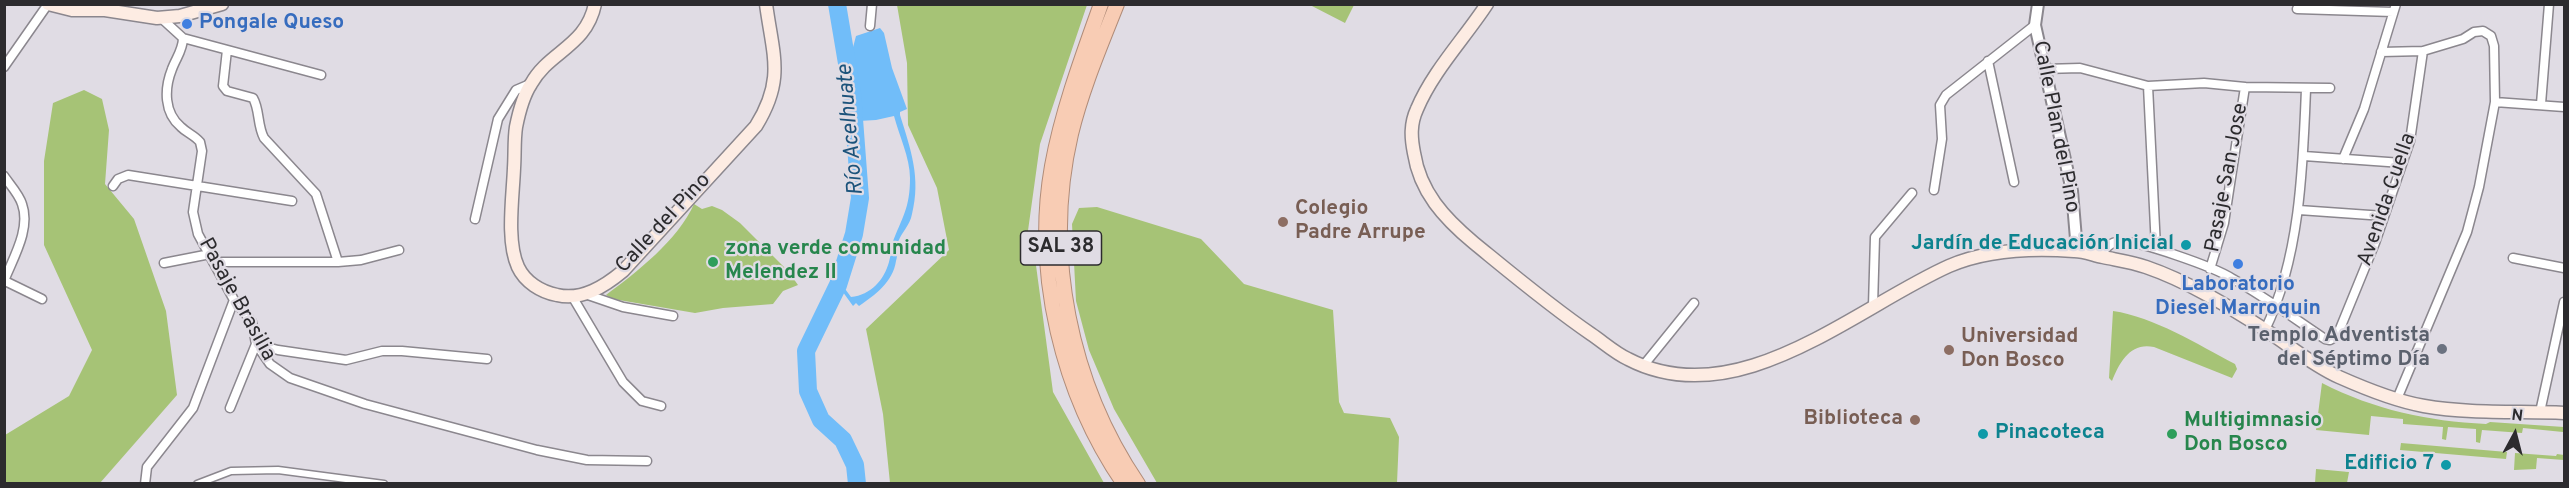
<!DOCTYPE html>
<meta charset="utf-8">
<style>
body{margin:0}
#map{position:relative;width:2569px;height:488px;overflow:hidden;background:#e0dce4;font-family:Overpass,sans-serif}
canvas{display:block}
.frame{position:absolute;inset:0;border:6px solid #2c2b2e;pointer-events:none}
.north{position:absolute;left:2485px;top:404px;width:60px;height:60px;-webkit-text-stroke:4px #e0dce4;paint-order:stroke;rotate:7deg;font-size:16px;font-weight:700;line-height:24px;text-align:center;color:#2c2b2e}
.north::after{content:'';display:block;margin:auto;width:21px;height:27px;background:#2c2b2e;clip-path:polygon(50% 0,100% 100%,50% 72%,0 100%)}
</style>
<div id="map">
<canvas width="2569" height="488"></canvas>
<div class="frame"></div>
<div class="north">N</div>
</div>
<script>
const ctx = document.querySelector('canvas').getContext('2d');
ctx.lineJoin = 'round';
function fill(path, color) {
  ctx.fillStyle = color;
  ctx.fill(path, 'evenodd');
}
function trace(path, color, width, dash) {
  ctx.strokeStyle = color;
  ctx.lineWidth = width;
  ctx.lineCap = dash ? 'butt' : 'round';
  ctx.setLineDash(dash || []);
  ctx.stroke(path);
}
function drawText(font, color, halo, rows, align = 'center') {
  ctx.font = font + ' Overpass,sans-serif';
  ctx.lineWidth = 4.5;
  ctx.setLineDash([]);
  ctx.textBaseline = 'middle';
  ctx.strokeStyle = halo;
  ctx.fillStyle = color;
  for (const [text, x, y, turn = 0] of rows) {
    ctx.save();
    ctx.translate(x, y);
    ctx.rotate((+turn || 0) * Math.PI / 180);
    ctx.textAlign = isNaN(turn) ? turn : align;
    if (halo) ctx.strokeText(text, 0, 0);
    ctx.fillText(text, 0, 0);
    ctx.restore();
  }
}
const green = new Path2D(`
 M897 5H1087L1040 144 1026 245 1035 258 1053 392 1104 483H890L883 414 866 329 949 250 937 188 908 125 907 63Z
 M1310 5 1354 4V5L1345 23Z
 M84 90 102 99 109 130 105 184 134 219 166 311 177 395 100 483H5V435L69 396 92 350 44 245V161L53 103Z
 M694 204 702 209 712 206 722 210 740 223 788 271 798 285 783 291 773 304 723 308 695 313 613 299 606 295C637 272 678 240 694 204Z
 M1097 207 1201 239 1244 284 1333 310 1339 402 1344 413 1390 418 1399 437 1397 483H1157L1114 409 1089 350 1076 301 1072 224 1079 208Z
 M2113 311C2154 317 2197 344 2235 364L2237 369 2232 378 2154 347C2131 342 2120 361 2112 381L2109 378Z
 M2322 383C2375 410 2427 421 2486 424L2490 422 2564 427 2563 432 2523 428 2522 433 2482 430 2480 443 2476 442V429L2448 427 2446 440 2442 439 2443 427 2403 424V419L2371 416 2369 435 2316 430Z
 M2401 443 2507 452 2506 459 2400 450Z
 M2515 453 2556 456 2557 454 2564 455V460L2537 458 2536 469 2514 470Z
 M2316 469 2349 472 2347 483H2315Z`);
const water = new Path2D(`
 M880 28 884 33 892 68 907 109 900 112V115C911 150 921 178 912 214 910 226 901 232 898 243 896 249 898 255 896 261 893 282 875 295 859 306L856 303 853 306 827 270 829 267 851 297C871 295 884 280 889 262 891 256 890 250 892 244 902 217 910 209 910 178 910 158 899 135 894 116L876 120 859 121 860 105 851 55 856 36Z`);
const river = new Path2D(`
 M837 4 852 93 860 198 854 234 838 285 806 351 808 391 821 420 843 440 855 465 857 484`);
const pedestrian = new Path2D(`
 M197 484 231 471 278 470 384 484`);
const minor = new Path2D(`
 M2297 9 2393 12
 M160 17 183 38C183 50 176 58 172 69 164 89 164 113 181 127 187 133 194 135 200 142L202 151 193 212 198 234 234 300 252 322 256 344 270 364 290 378 365 404 537 450 587 460 647 461
 M870 26 872 4
 M183 38 321 75
 M227 50 223 86 227 91 253 98C260 110 257 125 264 138L316 194 338 262
 M2381 52 2423 51 2463 39 2474 32 2483 31 2491 36 2494 46 2495 102 2479 187 2467 232 2397 399
 M1988 61 2014 182
 M4 67 48 4
 M2044 69 2080 68 2148 86 2204 83 2245 87 2330 88
 M2148 86 2156 248
 M2495 102 2564 107
 M2541 104 2549 4
 M2304 156 2402 163
 M2343 159 2364 109 2396 4
 M4 176C10 185 19 194 22 204 31 229 13 258 4 281
 M113 186 118 179 128 175 292 201
 M1934 190 1942 139 1940 105 1946 95 2035 25
 M2299 210 2384 216
 M475 219 498 119 516 90 530 84
 M2100 257C2104 250 2108 244 2116 242 2135 238 2216 268 2233 279 2265 297 2295 319 2325 339L2330 340 2337 336 2375 243 2410 141 2423 51
 M2513 258 2564 268
 M213 262H338L361 260 399 250
 M164 263 210 254
 M2210 269 2224 223 2245 87
 M5 281 42 299
 M585 294 623 307 673 316
 M572 296 623 382 642 401 661 406
 M1873 306 1875 237 1912 193
 M2265 330C2300 258 2303 167 2306 89
 M1643 366 1694 303
 M230 408 256 344 278 350 346 360 382 351H402L487 359
 M2540 412 2564 302
 M145 484 147 467 193 408 234 300`);
const tertiary = new Path2D(`
 M2038 4 2035 25 2072 191 2077 251`);
const secondary = new Path2D(`
 M48 4 72 10H105L157 18 180 16 222 4
 M595 4C586 47 549 51 531 84 523 96 519 112 516 127 514 140 515 154 514 168 513 196 506 241 518 267 525 282 541 292 557 295 582 301 605 286 623 271L756 126C785 79 773 56 766 4
 M1487 4C1464 39 1433 71 1417 109 1410 124 1411 138 1414 153 1420 192 1444 218 1474 243 1512 274 1550 306 1591 334 1603 342 1615 353 1628 359 1737 416 1855 308 1949 266 1986 250 2034 248 2074 251 2084 251 2093 255 2103 257 2117 260 2132 262 2146 267 2187 281 2228 306 2264 329 2289 345 2312 365 2339 377 2366 389 2395 401 2424 406 2470 414 2518 411 2564 413`);
const trunk = new Path2D(`
 M1101 4C1082 57 1062 111 1052 166 1033 273 1062 394 1124 484
 M1117 4C1100 47 1082 89 1071 134 1043 253 1070 384 1138 484`);
const markers = [
 [187,24,6,"#3f7fe0"],
 [1283,222,6,"#8d6e63"],
 [2186,245,6,"#0f9aa8"],
 [713,262,6,"#2e9e5b"],
 [2238,264,6,"#3f7fe0"],
 [2442,349,6,"#6b7280"],
 [1949,350,6,"#8d6e63"],
 [1915,420,6,"#8d6e63"],
 [1983,434,6,"#0f9aa8"],
 [2172,434,6,"#2e9e5b"],
 [2446,465,6,"#0f9aa8"]
];
const shields = [
 [1061,248,81]
];
const shieldNames = [
 ["SAL 38",1061,248]
];
const shopNames = [
 ["Pongale Queso",199,24],
 ["Laboratorio",2238,286,"center"],
 ["Diesel Marroquin",2238,310,"center"]
];
const streetNames = [
 ["Calle Plan del Pino",2055,127,79],
 ["Pasaje San Jose",2228,178,-79],
 ["Avenida Cuella",2388,200,-71],
 ["Calle del Pino",664,224,-47],
 ["Pasaje Brasilia",236,300,61]
];
const educationNames = [
 ["Colegio",1295,210],
 ["Padre Arrupe",1295,234],
 ["Universidad",1961,338],
 ["Don Bosco",1961,362],
 ["Biblioteca",1903,420,"right"]
];
const cultureNames = [
 ["Jardín de Educación Inicial",2174,245],
 ["Pinacoteca",1995,434,"left"],
 ["Edificio 7",2434,465]
];
const leisureNames = [
 ["zona verde comunidad",725,250],
 ["Melendez II",725,274],
 ["Multigimnasio",2184,422],
 ["Don Bosco",2184,446]
];
const worshipNames = [
 ["Templo Adventista",2430,337],
 ["del Séptimo Día",2430,361]
];
const waterNames = [
 ["Río Acelhuate",852,130,-95]
];
fill(green, '#a6c376');
fill(water, '#71bdf9');
trace(river, '#71bdf9', 18);
trace(pedestrian, '#8b878e', 9);
trace(minor, '#8b878e', 11);
trace(tertiary, '#8b878e', 14);
trace(secondary, '#8b878e', 15);
trace(trunk, '#b08c79', 16);
trace(pedestrian, '#fff', 6);
trace(minor, '#fff', 8);
trace(tertiary, '#fff', 10);
trace(secondary, '#fdece3', 12);
trace(trunk, '#f8ccb4', 14);
for (const [x, y, r, color] of markers) {
  const dot = new Path2D();
  dot.arc(x, y, r, 0, 2 * Math.PI);
  ctx.fillStyle = color;
  ctx.fill(dot);
  trace(dot, '#e0dce4', 2);
}
for (const [x, y, w] of shields) {
  const box = new Path2D();
  box.roundRect(x - w / 2, y - 17, w, 34, 4.5);
  ctx.fillStyle = '#e0dce4';
  ctx.fill(box);
  trace(box, '#2c2b2e', 1.5);
}
drawText('bold 20px', '#2c2b2e', null, shieldNames);
drawText('bold 21px', '#366cbe', '#e0dce4', shopNames, 'left');
drawText('21px', '#2c2b2e', '#e0dce4', streetNames);
drawText('bold 21px', '#785e54', '#e0dce4', educationNames, 'left');
drawText('bold 21px', '#0d838f', '#e0dce4', cultureNames, 'right');
drawText('bold 21px', '#27864d', '#e0dce4', leisureNames, 'left');
drawText('bold 21px', '#5b616d', '#e0dce4', worshipNames, 'right');
drawText('italic 22px', '#1c537b', '#e0dce4', waterNames);
</script>
